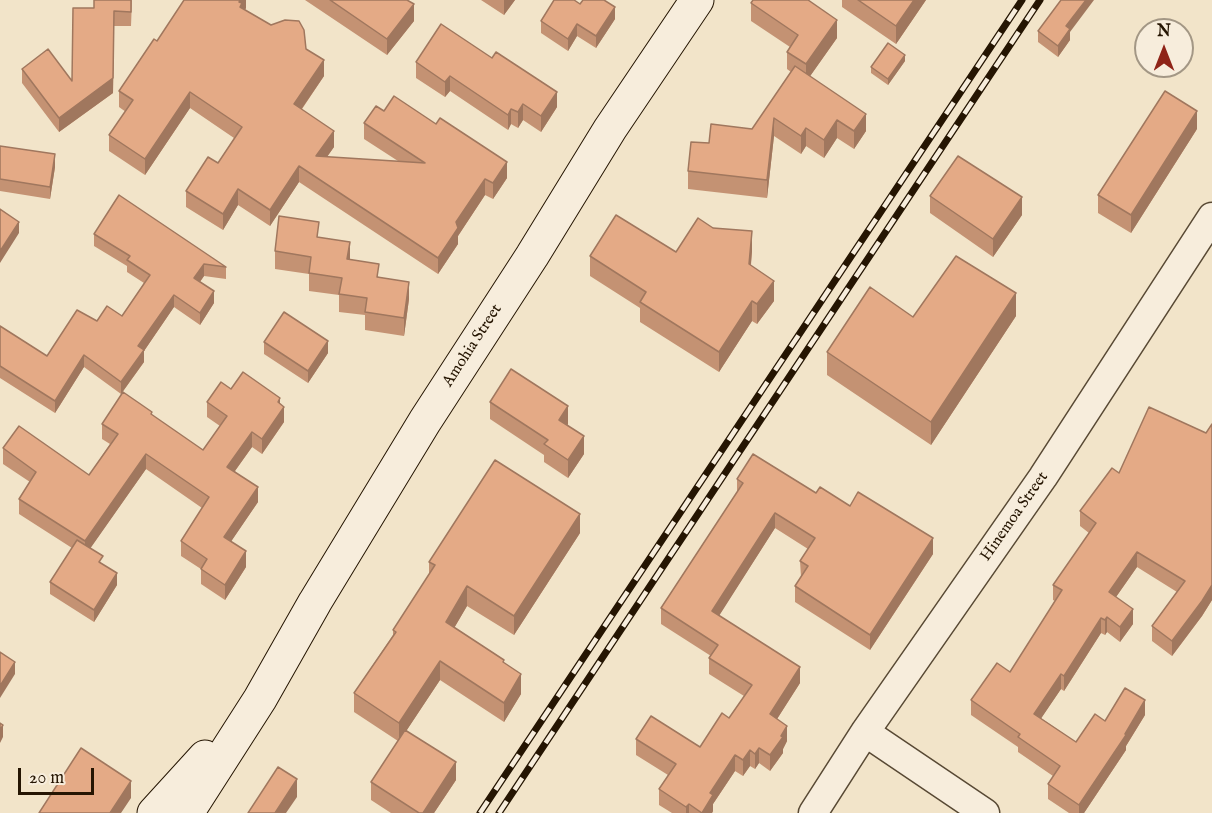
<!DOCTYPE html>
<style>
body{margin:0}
#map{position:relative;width:1212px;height:813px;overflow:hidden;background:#f2e4c9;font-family:"IM FELL English",serif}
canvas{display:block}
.north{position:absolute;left:1134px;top:18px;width:60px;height:60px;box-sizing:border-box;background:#f7eddc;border:2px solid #a39785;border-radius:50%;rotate:0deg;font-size:16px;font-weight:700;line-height:24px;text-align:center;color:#251502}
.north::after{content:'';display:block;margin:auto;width:21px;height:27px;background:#8f2418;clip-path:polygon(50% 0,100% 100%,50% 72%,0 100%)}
.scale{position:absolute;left:18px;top:768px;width:76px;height:27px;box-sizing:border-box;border:3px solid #251502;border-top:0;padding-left:8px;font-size:18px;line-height:21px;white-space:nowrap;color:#251502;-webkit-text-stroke:4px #f7eddc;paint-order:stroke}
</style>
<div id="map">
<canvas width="1212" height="813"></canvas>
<div class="north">N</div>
<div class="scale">20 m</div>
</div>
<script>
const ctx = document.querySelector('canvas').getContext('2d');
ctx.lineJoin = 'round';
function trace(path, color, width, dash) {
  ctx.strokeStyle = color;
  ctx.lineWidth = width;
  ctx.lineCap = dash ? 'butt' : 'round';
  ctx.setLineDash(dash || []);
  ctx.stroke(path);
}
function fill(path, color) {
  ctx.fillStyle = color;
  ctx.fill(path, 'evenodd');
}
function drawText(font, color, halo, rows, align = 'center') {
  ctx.font = font + ' "IM FELL English",serif';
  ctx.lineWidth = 6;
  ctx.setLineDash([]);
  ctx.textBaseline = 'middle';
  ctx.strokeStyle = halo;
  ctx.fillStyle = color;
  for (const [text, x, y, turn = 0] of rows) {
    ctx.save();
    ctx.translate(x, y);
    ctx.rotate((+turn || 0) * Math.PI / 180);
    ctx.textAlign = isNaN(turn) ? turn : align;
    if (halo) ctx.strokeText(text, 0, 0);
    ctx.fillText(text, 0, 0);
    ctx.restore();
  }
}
const minor = new Path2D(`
 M865 732 985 813
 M813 813 865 732 1043 477 1212 217`);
const secondary = new Path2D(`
 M154 813 205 757
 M187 813 260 699 315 602 425 421 532 256 610 129 697 0`);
const rail = new Path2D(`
 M480 813 1022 0
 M499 813 1040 0`);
const wall = new Path2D(`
 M132 0 131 26H114L113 93 59 132 22 83V69L72 81 94 8Z
 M246 0V8L245 10 306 49 324 76 302 109 334 147 327 157 398 161 364 139V123L384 111 507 178 493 199 485 195 458 236V244L438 274 299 182 270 226 238 205 223 230 186 207V191L218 163 234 138 190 108 145 175 109 151V135L126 112 119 107V91L157 41Z
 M305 0H407L414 21 387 55Z
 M481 0H515L504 15Z
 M842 0H926L896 44 842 7Z
 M751 3 837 38 810 76 866 131 854 149 837 138 824 158 806 146 801 154 774 136 767 198 688 189V171L709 143 752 129 791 72 787 69V52L790 47 751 21Z
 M580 4 615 19 596 48 577 36 568 51 541 33V21Z
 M1038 31 1070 32V40L1058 57 1038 42Z
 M905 61 888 85 871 73V67Z
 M416 62 557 107 541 132 523 120 518 128 511 124 508 130 450 91 445 97 416 78Z
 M1197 129 1131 233 1098 213V195Z
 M0 146 55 167 50 199 0 191Z
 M930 196 1022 215 993 257 930 213Z
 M713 228 752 251 751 265 774 301 757 324 752 321 719 372 640 322V308L590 276V256L676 252Z
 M94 234 226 267V279L204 276 200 282 214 303 200 325 174 307 144 351V362L121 394 84 367 55 413 0 378V326L47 356 97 321 122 316 144 283 127 272V266L94 246Z
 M319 237 350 259 379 277 409 299 404 336 365 330V315L339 312V295L309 291V274L275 269V251Z
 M1016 316 931 445 827 375V352L913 317Z
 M264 342 328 353 308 383 264 354Z
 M231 389 280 404 284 422 262 454 252 447 235 471 258 502 231 541 246 567 225 600 201 584V569L181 556V541L202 508 146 469 90 548 117 585 94 622 50 594V582L72 548 19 514V499L30 482 3 464V448L89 475 110 444 102 439V424L152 415 203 450 220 426 207 417V402Z
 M490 402 568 424 567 425 584 454 568 478 544 462V455L490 419Z
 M1212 424V600L1202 616 1172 656 1152 641V626L1177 592 1137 567 1116 597 1133 624 1120 642 1107 632 1105 635 1101 633 1064 691 1061 689 1041 718 1076 742 1105 721 1145 715 1126 746V750L1084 813H1069L1048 799V784L1053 776 1018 752V747L971 715V700L1010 672 1055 601 1053 600V585L1089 533 1080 526V511L1119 473 1206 433Z
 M737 479 816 493 850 506 933 554 870 650 795 602V586L801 577 800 561 808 549 775 528 719 615 800 683 777 719 787 741 783 749V753L770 771 759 763 755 769 750 766 743 776 735 771 713 804V811L712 813H672L659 805V789L668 775 636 755V739L700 747 729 718 744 696 709 674V658L711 656 661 624V608L737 492Z
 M580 533 514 635 467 606 454 628 504 663 521 694 504 722 440 680 406 731 456 780 434 813H391L371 800V782L398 741 354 712V693L393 635V630L429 575V562Z`);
const shadedWall = new Path2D(`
 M240 0H246V8L242 14 239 2Z
 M504 0H515L504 15Z
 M914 0H926L896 44V26Z
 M1086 0H1094L1070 32V40L1058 57V46L1066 26Z
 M414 4V21L387 55V39Z
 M615 7V19L596 48V36Z
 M837 20V38L806 82V64Z
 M577 24V36L568 51V39Z
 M114 26 113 93 59 132V118Z
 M905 55V61L888 85V79Z
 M324 60V76L294 120V104Z
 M450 76V91L445 97V82Z
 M190 92V108L145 175V159Z
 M557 92V107L541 132V116Z
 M523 104V120L518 128V112Z
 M511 109V124L508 130V115Z
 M1197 111V129L1131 233V215Z
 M866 114V131L854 149V131Z
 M774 118V136L767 198V180Z
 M837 120V138L824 158V140Z
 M806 128V146L801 154V136Z
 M334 131V147L316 172V156Z
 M55 154V167L50 199V187Z
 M507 162V178L493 199V183Z
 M299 166V182L270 226V210Z
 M485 179V195L458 236V244L438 274V258L456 222Z
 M238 189V205L223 230V214Z
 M1022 197V215L993 257V239Z
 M19 222V233L0 263V251Z
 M752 231V251L749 284V264Z
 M350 242V260L347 259Z
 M204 264V276L194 290V278Z
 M774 281V301L757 324V304Z
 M409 282V299L404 336V318Z
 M214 291V303L200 325V313Z
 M1016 293V316L931 445V422Z
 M174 295V307L144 351V362L121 394V382L138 346Z
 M752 301V321L719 372V352Z
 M328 341V353L308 383V371Z
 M84 355V367L55 413V401Z
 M280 398V412L284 407V422L262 454V439L278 402Z
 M568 406V424L559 438V420Z
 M252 432V447L227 482V467Z
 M584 436V454L568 478V460Z
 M146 454V469L85 556V541Z
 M258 487V502L224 552V537Z
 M775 513V528L712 627V611Z
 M580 514V533L514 635V616Z
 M933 538V554L870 650V635Z
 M246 551V567L225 600V585Z
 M1137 552V567L1109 607V592Z
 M117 573V585L94 622V610Z
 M1212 585V600L1202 616 1172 656V641Z
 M467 586V606L446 642V622Z
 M1133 609V624L1120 642V627Z
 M1107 617V632L1105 635V620Z
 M1101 618V633L1064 691V676Z
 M440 661V680L399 742V723Z
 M15 662V674L0 698V686Z
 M800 667V683L770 730V714Z
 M521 674V694L504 722V703Z
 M1061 674V689L1034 729V714Z
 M1145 700V715L1126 746V750L1084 813H1079V805Z
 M3 725V737L0 743V730Z
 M787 726V741L783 749V753L770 771V755Z
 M759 748V763L755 769V754Z
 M750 750V766L743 776V760Z
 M735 755V771L713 804V811L712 813H702L710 800V793Z
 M456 762V780L434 813H423Z
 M297 779V797L286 813H275Z
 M131 781V798L121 813H110Z
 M689 804V813H686V807Z`);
const building = new Path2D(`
 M94 0H131V12L114 11 113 78 59 118 22 69 48 49 72 81 73 8H94Z
 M184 0H240L239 2 242 3 240 7 271 25 285 20 299 21 304 30 306 49 324 60 294 104 334 131 316 156 425 163 364 123 376 106 384 111 394 96 436 124 440 118 507 162 493 183 485 179 456 222 458 228 438 258 299 166 270 210 238 189 223 214 186 191 208 157 218 163 242 127 190 92 145 159 109 135 133 100 119 91 154 39 157 41Z
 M330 0H407L414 4 387 39Z
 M554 0H574L580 4 583 0H604L615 7 596 36 577 24 568 39 541 21Z
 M753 0H808L837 20 806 64 787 52 798 35 751 3Z
 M858 0H914L896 26Z
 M1061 0H1086L1066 26 1070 29 1058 46 1038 31Z
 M441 24 492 58 496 52 557 92 541 116 523 104 518 112 511 109 508 115 450 76 445 82 416 62Z
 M888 43 905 55 888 79 871 67Z
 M795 66 866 114 854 131 837 120 824 140 806 128 801 136 774 118 767 180 688 171 691 142 709 143 711 124 752 129Z
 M1165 91 1197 111 1131 215 1098 195Z
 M0 146 55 154 50 187 0 179Z
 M958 156 1022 197 993 239 930 196Z
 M119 195 226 267 204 264 194 278 214 291 200 313 174 295 138 346 144 350 121 382 84 355 55 401 0 366V326L47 356 77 310 97 321 107 306 122 316 150 275 127 260 130 256 94 234Z
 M0 209 19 222 0 251Z
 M616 215 676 252 698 218 713 228 752 231 749 264 774 281 757 304 752 301 719 352 640 302 646 292 590 256Z
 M279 216 319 222 317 237 350 242 347 259 379 264 377 277 409 282 404 318 365 312 367 298 339 294 342 278 309 273 311 257 275 251Z
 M956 256 1016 293 931 422 827 352 870 287 913 317Z
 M284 312 328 341 308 371 264 342Z
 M511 369 568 406 559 420 584 436 568 460 544 444 548 440 490 402Z
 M243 372 280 398 278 402 284 407 262 439 252 432 227 467 258 487 224 537 246 551 225 585 201 569 207 559 181 541 209 497 146 454 85 541 19 499 36 472 3 448 19 426 89 475 118 434 102 424 123 392 152 412 151 414 203 450 227 416 207 402 221 382 231 389Z
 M1149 407 1206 433 1212 424V585L1202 601 1172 641 1152 626 1185 581 1137 552 1109 592 1133 609 1120 627 1107 617 1105 620 1101 618 1064 676 1061 674 1034 714 1076 742 1095 714 1105 721 1125 688 1145 700 1125 734 1126 735 1079 805 1048 784 1060 766 1018 737 1020 734 971 700 997 663 1010 672 1062 590 1053 585 1096 523 1080 511 1112 468 1119 473Z
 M753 454 816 493 820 487 850 506 858 492 933 538 870 635 795 586 808 566 800 561 815 538 775 513 712 611 800 667 770 714 787 726 781 736 783 737 770 755 759 748 755 754 750 750 743 760 735 755 710 793 713 795 702 813 689 804 686 807 659 789 676 764 636 739 651 716 700 747 722 713 729 718 752 685 709 658 718 645 661 608 743 483 737 479Z
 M495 460 580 514 514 616 467 586 446 622 504 660 503 662 521 674 504 703 440 661 399 723 354 693 396 632 393 630 435 565 429 562Z
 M77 540 103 556 99 562 117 573 94 610 50 582Z
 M0 652 15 662 0 686Z
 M0 723 3 725 0 730Z
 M405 730 456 762 423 813H419L371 782Z
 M81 748 131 781 110 813H39Z
 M278 767 297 779 275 813H248Z`);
const streetNames = [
 ["Amohia Street",473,346,-57],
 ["Hinemoa Street",1015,517,-55]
];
trace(minor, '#584934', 31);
trace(secondary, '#251502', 35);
trace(minor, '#f7eddc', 28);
trace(secondary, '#f7eddc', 33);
trace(rail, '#251502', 7);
trace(rail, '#f7eddc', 4.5, [14]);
fill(wall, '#c49273');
fill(shadedWall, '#a0775e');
fill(building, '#e4aa86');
trace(building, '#a0775e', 1.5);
drawText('16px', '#251502', '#f7eddc', streetNames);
</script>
